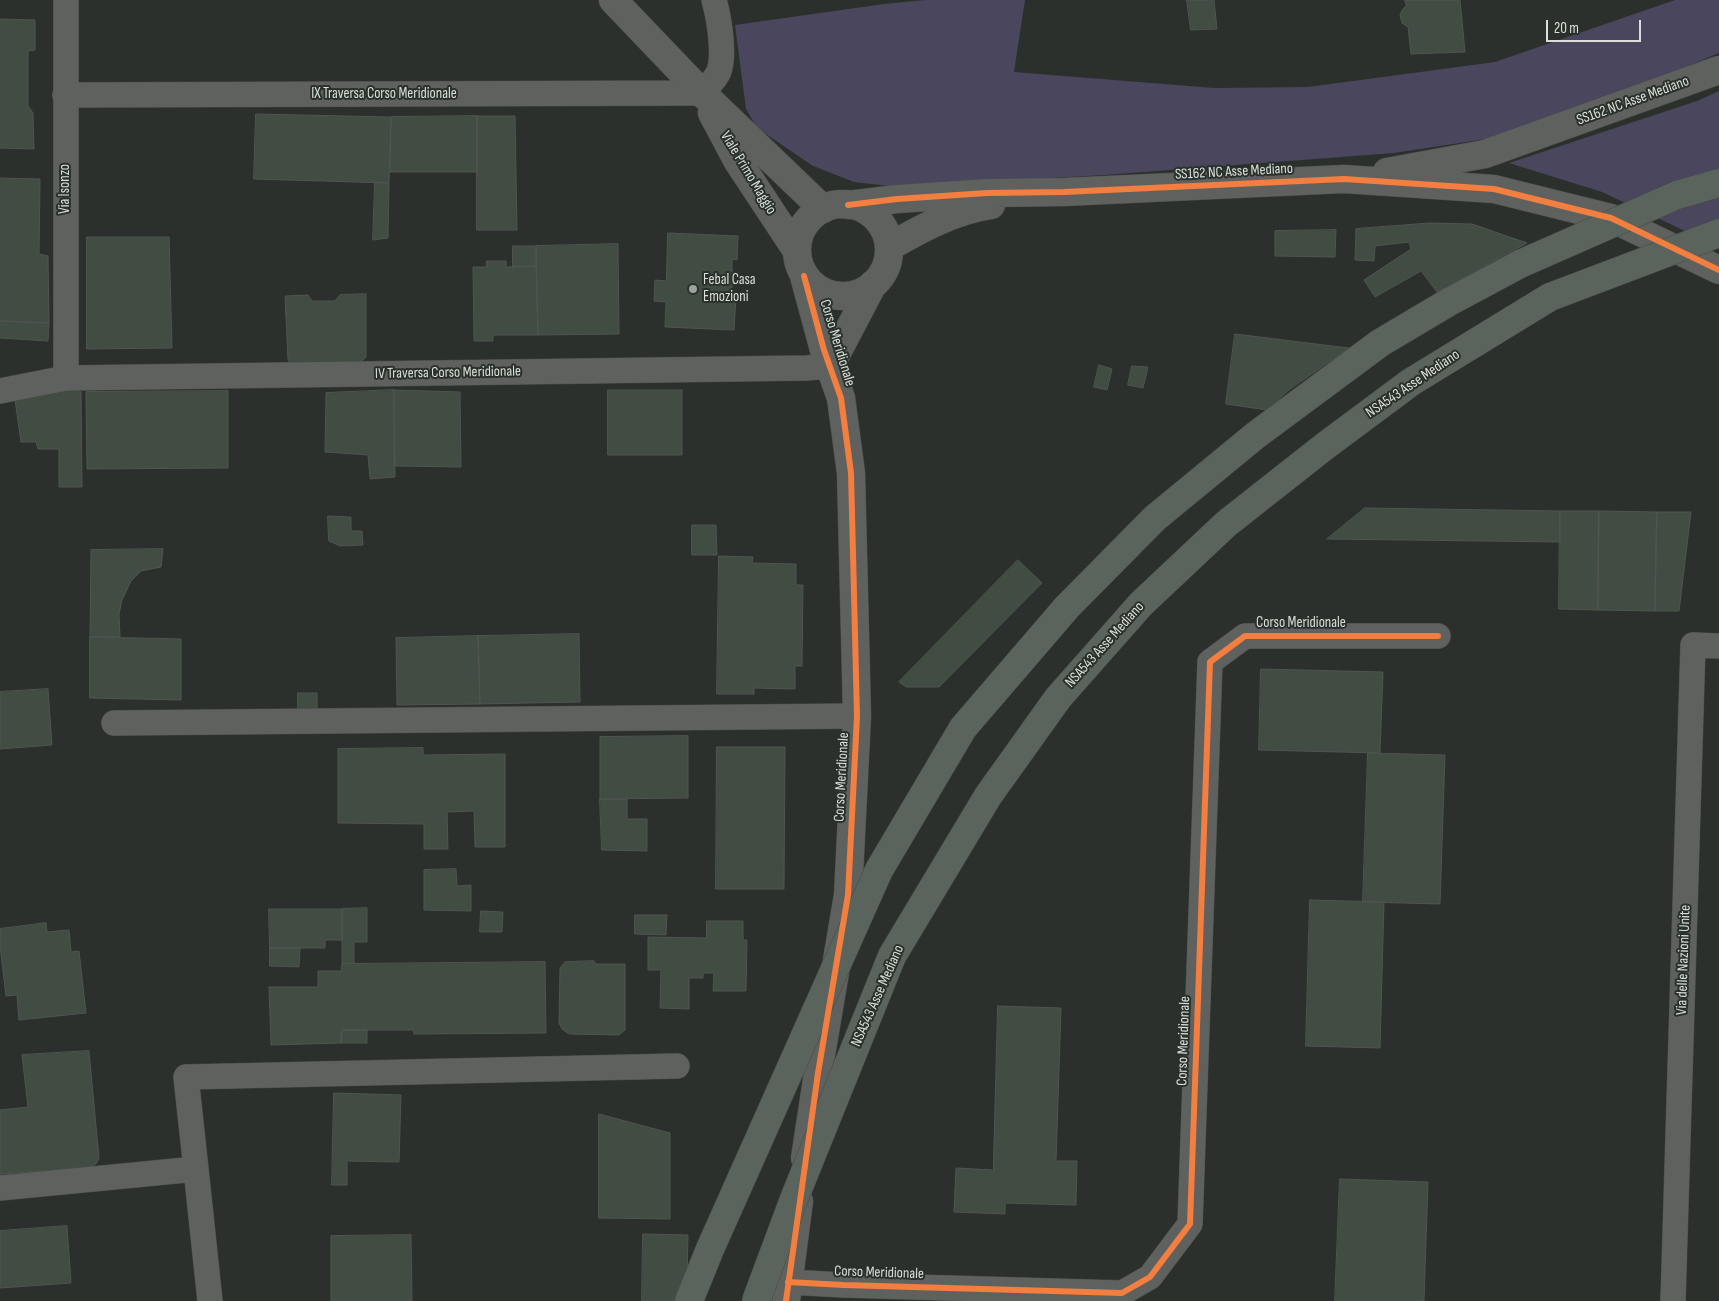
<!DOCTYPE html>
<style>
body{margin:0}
#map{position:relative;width:1719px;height:1301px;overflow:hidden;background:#2b302c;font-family:"Sofia Sans Condensed",sans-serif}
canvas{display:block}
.scale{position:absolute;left:1546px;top:20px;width:95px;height:22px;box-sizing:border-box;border:2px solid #dbdfdb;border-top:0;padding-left:6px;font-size:15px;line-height:18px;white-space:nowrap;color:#dbdfdb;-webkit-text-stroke:4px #2a312b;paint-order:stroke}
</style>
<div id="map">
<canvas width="1719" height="1301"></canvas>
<div class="scale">20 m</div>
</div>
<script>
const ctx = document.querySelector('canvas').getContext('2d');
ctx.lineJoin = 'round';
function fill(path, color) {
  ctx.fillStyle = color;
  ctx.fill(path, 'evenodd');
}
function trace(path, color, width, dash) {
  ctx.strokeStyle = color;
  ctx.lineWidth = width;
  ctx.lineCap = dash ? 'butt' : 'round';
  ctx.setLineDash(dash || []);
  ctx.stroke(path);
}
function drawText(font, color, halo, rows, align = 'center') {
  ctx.font = font + ' "Sofia Sans Condensed",sans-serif';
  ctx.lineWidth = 4;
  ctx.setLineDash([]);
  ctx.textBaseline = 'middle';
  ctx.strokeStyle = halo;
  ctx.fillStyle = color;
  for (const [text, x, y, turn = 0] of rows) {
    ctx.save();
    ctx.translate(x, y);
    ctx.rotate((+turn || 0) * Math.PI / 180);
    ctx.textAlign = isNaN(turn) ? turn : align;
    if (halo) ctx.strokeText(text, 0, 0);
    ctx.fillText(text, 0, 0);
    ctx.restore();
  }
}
const green = new Path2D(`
 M925 0H1025L1014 72 1214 88 1308 87 1495 62 1675 0H1719V53L1582 110 1486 139 1394 153 1104 175 898 187 854 182 813 166 757 128 746 109 735 25 884 4Z
 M1719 91V247L1602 192 1509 163 1697 101Z`);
const building = new Path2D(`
 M1187 0H1214L1217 29 1191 30Z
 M1405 0H1460L1465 52 1411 54 1408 27 1402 23 1400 15 1402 10 1406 6Z
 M0 19 35 20V50L28 51V106L33 113 34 149 0 148Z
 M256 114 391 117 389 183 254 179Z
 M477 116V172H390L391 117Z
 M477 116H515L517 230H477Z
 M0 178 40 179 39 254 48 256 49 323 0 321Z
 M375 182 389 183 388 238 373 240Z
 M1430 223 1472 224 1527 243 1437 292 1421 271 1375 297 1364 280 1411 249 1409 242 1375 246 1374 261 1355 260 1356 229Z
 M1336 230 1335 257 1275 256V231Z
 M668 233 738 236 737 260 732 259V296L736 297 734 330 665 327 666 302 654 301 655 280 666 281Z
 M87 237H169L172 348 87 349Z
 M618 244 619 334 538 335 536 246Z
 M513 246H536V266L513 267Z
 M487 261H506V267L536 266 538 335H493V341H474L473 267H486Z
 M366 294V357L361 362 293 365 288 360 285 296 308 295 312 301H335L340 295Z
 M0 321 49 323 48 341 0 338Z
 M1235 334 1349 348 1290 389 1267 410 1226 404Z
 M1099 365 1112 369 1107 390 1094 387Z
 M1132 366 1148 367 1143 388 1128 385Z
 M76 388 81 392 82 487H59V449H38L36 442H21L15 400Z
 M394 390 395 477 370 479 368 455 325 452 326 393Z
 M394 390 460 392 461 467 395 466Z
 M608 390H682V455H608Z
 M228 391V468L87 469 86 392Z
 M1365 508 1560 511V542L1327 539Z
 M1560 511H1599L1598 610 1559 609Z
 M1599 511 1657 512 1655 611 1598 610Z
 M1657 512H1691L1679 611H1655Z
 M328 516 351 517V531H362L363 545 340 546 329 541Z
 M692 525H716L717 555H692Z
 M163 549 161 567 141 571 131 581 122 600 119 614 120 637H90L91 550Z
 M719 556 753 557 752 563 796 564V585H803L802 666H795V689L754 688V694H717Z
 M1018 560 1042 583 939 687H906L899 682Z
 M579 634 580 702 480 704 478 636Z
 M478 636 480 704 397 705 396 638Z
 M90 637 181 639V700L90 698Z
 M1261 669 1383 672 1380 753 1259 750Z
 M48 689 52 745 0 749V692Z
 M298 693H317V711H298Z
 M688 736V798L600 799V737Z
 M717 747H785L784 889H716Z
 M423 748V755L505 754V847H475L474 811 447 812 448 849H424V824L338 823V749Z
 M1368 753 1445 755 1440 904 1363 902Z
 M600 799H627V819H647V851L602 850Z
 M456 869 457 886 471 885V911L424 910V870Z
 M1310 900 1384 902 1380 1048 1306 1046Z
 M367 908V942H354V963L342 964V909Z
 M269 909H342V940H325V948H270Z
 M481 911 503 912 502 932H480Z
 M635 915H667L666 935 635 934Z
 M707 921H743V940H747L746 991H713L714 973H703V978H689V1009L660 1008 661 970H648V937L706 938Z
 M46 923 47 932 69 930 71 952 79 951 86 1013 19 1020 17 995 6 996 0 945V929Z
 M270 948H300L299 967 270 966Z
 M594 961 596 964H625V1030L619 1035 569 1034 562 1029 559 1023 560 968 565 962Z
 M545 962 546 1033 414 1034 413 1030H342L341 1043 271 1045 269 987H318V971H341L342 964Z
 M998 1006 1061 1008 1056 1161H1077L1076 1205 1005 1203V1214L954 1212 956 1168 993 1170Z
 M342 1030H367V1043H341Z
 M89 1051 99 1158 96 1164 89 1167 3 1174 4 1180H0V1110L28 1107 22 1055Z
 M334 1093 401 1095 399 1162 347 1161V1185H332Z
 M599 1114 670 1133V1219L599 1218Z
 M1340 1179 1428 1182 1424 1301H1335Z
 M67 1226 71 1283 0 1288V1231Z
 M643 1234 688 1235 687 1281 680 1301H642Z
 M411 1235 412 1301H331V1236Z`);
const minor = new Path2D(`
 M66 0V378
 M65 95 702 93C707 87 716 79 719 71 725 54 719 17 714 0
 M0 391 66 378 806 368 830 366
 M114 723 857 716
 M196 1169 186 1077 677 1066
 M0 1188 196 1169 210 1301
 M788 1282 843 1285 1122 1293 1150 1277 1190 1224 1210 662 1245 636H1438
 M1673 1301 1693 645 1719 646`);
const tertiary = new Path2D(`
 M613 0 702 93 823 209
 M712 113 737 160 797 251
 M1387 172 1485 154 1719 70
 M797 250a46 46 0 1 1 92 0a46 46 0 1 1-92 0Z
 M848 205 897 199 987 193 1064 192 1344 179 1494 189 1611 218 1719 270
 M889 247C922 228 953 211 991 205
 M804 276 824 350 841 398 851 473 857 716 848 895 818 1073 805 1158
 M830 366 873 284
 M786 1301 799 1201`);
const trunkBridge = new Path2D(`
 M689 1301 710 1249 879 870 963 728 1067 607 1155 518 1256 435 1380 343 1449 302 1520 264 1677 195 1719 183
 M756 1301 794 1199 892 956 988 796 1058 698 1141 604 1226 524 1325 446 1411 382 1550 297 1719 233`);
const cycleway = new Path2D(`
 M848 205 897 199 987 193 1064 192 1344 179 1494 189 1611 218 1719 270
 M788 1282 843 1285 1122 1293 1150 1277 1190 1224 1210 662 1245 636H1438
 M786 1301 818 1073 848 895 857 716 851 473 841 398 824 350 804 276`);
const markers = [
 [693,289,5,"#9da29e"]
];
const streetNames = [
 ["IX Traversa Corso Meridionale",384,94],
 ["SS162 NC Asse Mediano",1633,101,-20],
 ["SS162 NC Asse Mediano",1234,172,-3],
 ["Viale Primo Maggio",748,173,59],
 ["Via Isonzo",65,189,-90],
 ["Corso Meridionale",837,343,73],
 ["IV Traversa Corso Meridionale",448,373,-1],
 ["NSA543 Asse Mediano",1413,384,-34],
 ["Corso Meridionale",1301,623],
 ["NSA543 Asse Mediano",1105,645,-48],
 ["Corso Meridionale",842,777,-87],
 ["Via delle Nazioni Unite",1684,960,-88],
 ["NSA543 Asse Mediano",878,996,-66],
 ["Corso Meridionale",1184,1041,-88],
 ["Corso Meridionale",879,1273,2]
];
const poiNames = [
 ["Febal Casa",703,280],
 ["Emozioni",703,297]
];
fill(green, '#49465e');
fill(building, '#414c43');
trace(building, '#515451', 1);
trace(minor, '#484c48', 26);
trace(tertiary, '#484c48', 29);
trace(minor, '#5f615f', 25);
trace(tertiary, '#5f615f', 28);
trace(trunkBridge, '#484c48', 29, []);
trace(trunkBridge, '#5a635c', 28);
trace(cycleway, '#f27e40', 6);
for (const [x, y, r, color] of markers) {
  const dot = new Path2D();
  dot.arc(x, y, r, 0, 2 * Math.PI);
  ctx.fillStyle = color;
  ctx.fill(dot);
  trace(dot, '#2a312b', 2);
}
drawText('15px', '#dbdfdb', '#2a312b', streetNames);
drawText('15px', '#dbdfdb', '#2a312b', poiNames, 'left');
</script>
